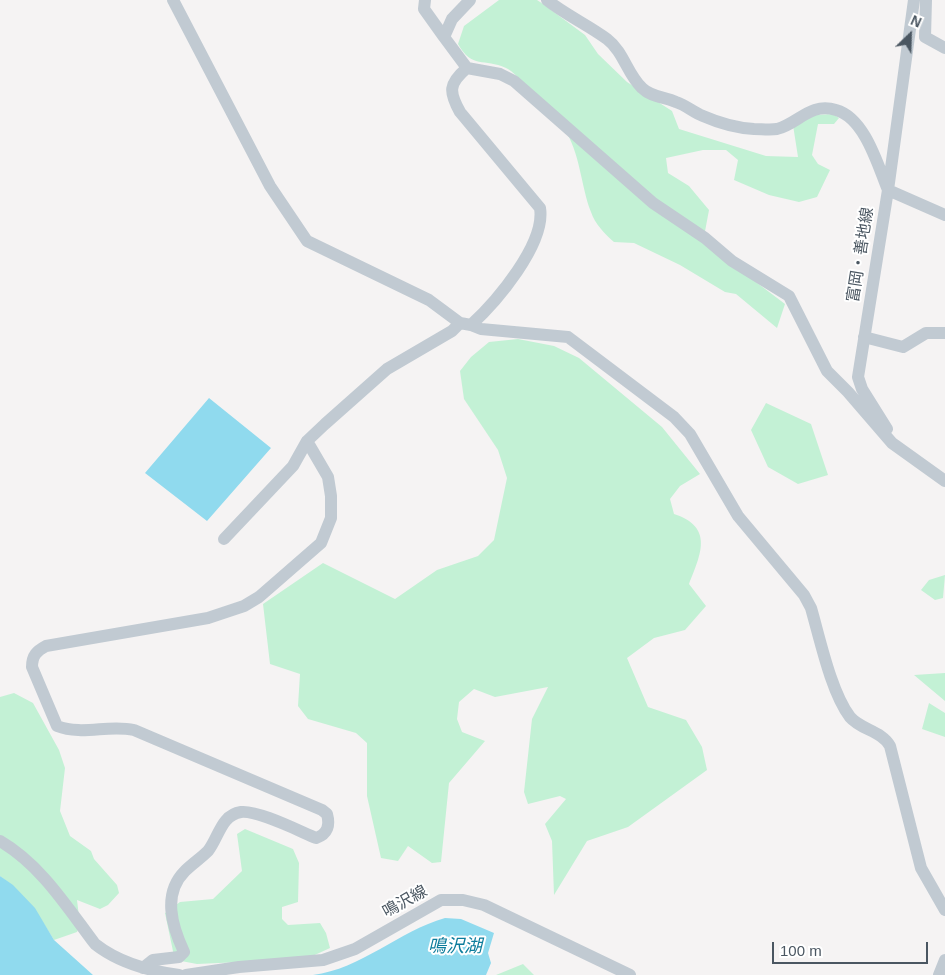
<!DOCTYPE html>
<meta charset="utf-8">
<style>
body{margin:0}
#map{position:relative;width:945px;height:975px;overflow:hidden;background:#f5f3f3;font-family:Arial,sans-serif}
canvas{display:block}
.north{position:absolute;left:885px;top:10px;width:50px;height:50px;-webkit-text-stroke:4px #fff;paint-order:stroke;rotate:24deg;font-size:14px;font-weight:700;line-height:20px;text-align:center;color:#4a5661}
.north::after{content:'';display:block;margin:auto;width:18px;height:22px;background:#4a5661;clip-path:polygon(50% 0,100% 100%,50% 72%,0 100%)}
.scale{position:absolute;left:772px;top:942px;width:156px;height:22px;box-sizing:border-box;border:2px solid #4a5661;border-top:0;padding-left:6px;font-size:15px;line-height:18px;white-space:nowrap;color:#4a5661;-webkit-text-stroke:4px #fff;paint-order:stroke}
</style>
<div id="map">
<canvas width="945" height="975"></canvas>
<div class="north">N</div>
<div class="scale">100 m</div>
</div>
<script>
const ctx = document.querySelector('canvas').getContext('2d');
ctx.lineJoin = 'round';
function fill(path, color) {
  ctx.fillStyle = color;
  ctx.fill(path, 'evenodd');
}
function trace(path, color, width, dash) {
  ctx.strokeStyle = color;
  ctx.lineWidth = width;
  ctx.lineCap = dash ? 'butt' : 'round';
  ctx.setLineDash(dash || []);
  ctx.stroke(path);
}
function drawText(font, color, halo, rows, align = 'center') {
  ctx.font = font + ' Arial,"Noto Sans JP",sans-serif';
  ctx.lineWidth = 4;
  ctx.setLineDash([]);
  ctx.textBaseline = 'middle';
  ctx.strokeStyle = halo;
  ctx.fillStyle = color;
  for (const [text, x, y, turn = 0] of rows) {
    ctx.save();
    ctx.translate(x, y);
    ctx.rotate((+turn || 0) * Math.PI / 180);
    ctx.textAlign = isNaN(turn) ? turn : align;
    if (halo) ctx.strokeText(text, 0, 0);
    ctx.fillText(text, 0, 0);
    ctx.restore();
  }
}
const green = new Path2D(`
 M499 0H537L543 4 585 35 598 54 627 82 672 111 679 129 766 156 798 157 793 125 814 115 833 114 839 118 834 124H818L812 155 818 164 830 170 817 197 799 202 769 195 734 180 738 160 726 150H703L666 158 668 173 689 186 709 210 703 242 785 304 777 328 736 294 725 292 680 265 634 243 614 242C605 234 595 224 591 212 581 187 580 151 564 129 555 118 517 72 506 68 484 58 472 69 458 44L464 26Z
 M518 339 554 346 579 358 662 427 700 474 680 486 670 499 674 514C714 527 701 554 689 584L706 606 685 630 654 638 627 658 648 707 686 720 702 747 707 770 628 827 587 841 554 895 552 841 545 824 566 799 560 796 528 804 524 792 532 719 548 687 495 697 474 689 459 702 457 719 462 732 485 741 449 783 441 862 432 863 408 846 398 861 381 858 367 796V743L356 733 308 719 298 706 300 674 270 664 263 604 323 563 395 599 437 570 478 556 494 540 507 478 498 450 464 399 460 371 471 357 489 342Z
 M766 403 811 424 828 475 798 484 768 467 751 430Z
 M945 575 943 598 935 600 921 590 929 580Z
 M945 673V701L914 675Z
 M14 693 33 703 59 750 65 768 60 811 70 836 91 851 94 859 117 885 119 893 108 905 100 909 77 900 80 925 77 932 54 940C39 915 24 894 0 876V697Z
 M929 703 945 713V737L922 729Z
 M245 829 293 849 299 863 298 902 282 907V919L288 925 320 923 326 933 330 948 306 959 197 964 181 961 174 956 165 913 180 902 213 899 242 871 237 834Z
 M523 964 534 975H496Z`);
const water = new Path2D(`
 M209 398 271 448 207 521 145 473Z
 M0 876 13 885 35 908 54 940 93 975H0Z
 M445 918 461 919 494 933 488 953 491 963 486 975H313C361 969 399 931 445 918Z`);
const minor = new Path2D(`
 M173 0 270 186 307 241 429 300 460 323 471 325C496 302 546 244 540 208L460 112C449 92 448 84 467 68L500 74 514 81 653 203 705 238 732 261 789 296 827 371 848 392 892 443 945 481
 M425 0 424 9 444 37
 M547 0C566 15 588 25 607 39 624 52 627 74 642 88 651 97 665 97 676 102 686 105 694 113 703 116 719 123 737 128 754 129 761 129 770 130 777 129 798 124 810 102 836 110 865 118 878 166 888 190L945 215
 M926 0 925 37 945 48
 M467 68 444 37 452 19 470 0
 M471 325 481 329 568 337 674 417 690 434 738 516 804 595 811 608C820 639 831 692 850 717 861 730 882 731 890 746L921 868 945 910
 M864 337 903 347 926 333H945
 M887 429 862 389 858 377 888 190 914 0
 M224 539 293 466 307 441 325 424 387 369 452 331 460 323
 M0 841C41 865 67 907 95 944 119 963 149 971 179 975
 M143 968 153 960 179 957 184 952C172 926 162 894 185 871 192 864 201 858 208 851 219 837 221 815 241 812 258 810 299 831 316 838 328 834 330 825 327 814L322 810 134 730C108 724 83 736 57 726L32 667C32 655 37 651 46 646L208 618 244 606 259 597 321 543 331 518V496L328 477 307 441
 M186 975 239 967 323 960 355 949 441 900H463L484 905 630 975
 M939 975 945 960`);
const streetNames = [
 ["富岡・善地線",861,255,-81],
 ["鳴沢線",405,902,-29]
];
const waterNames = [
 ["鳴沢湖",455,947]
];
fill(green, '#c3f1d5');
fill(water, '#90daee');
trace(minor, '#c1cad2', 12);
drawText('16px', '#4a5661', '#fff', streetNames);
drawText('italic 18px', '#0c7c9b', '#fff', waterNames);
</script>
